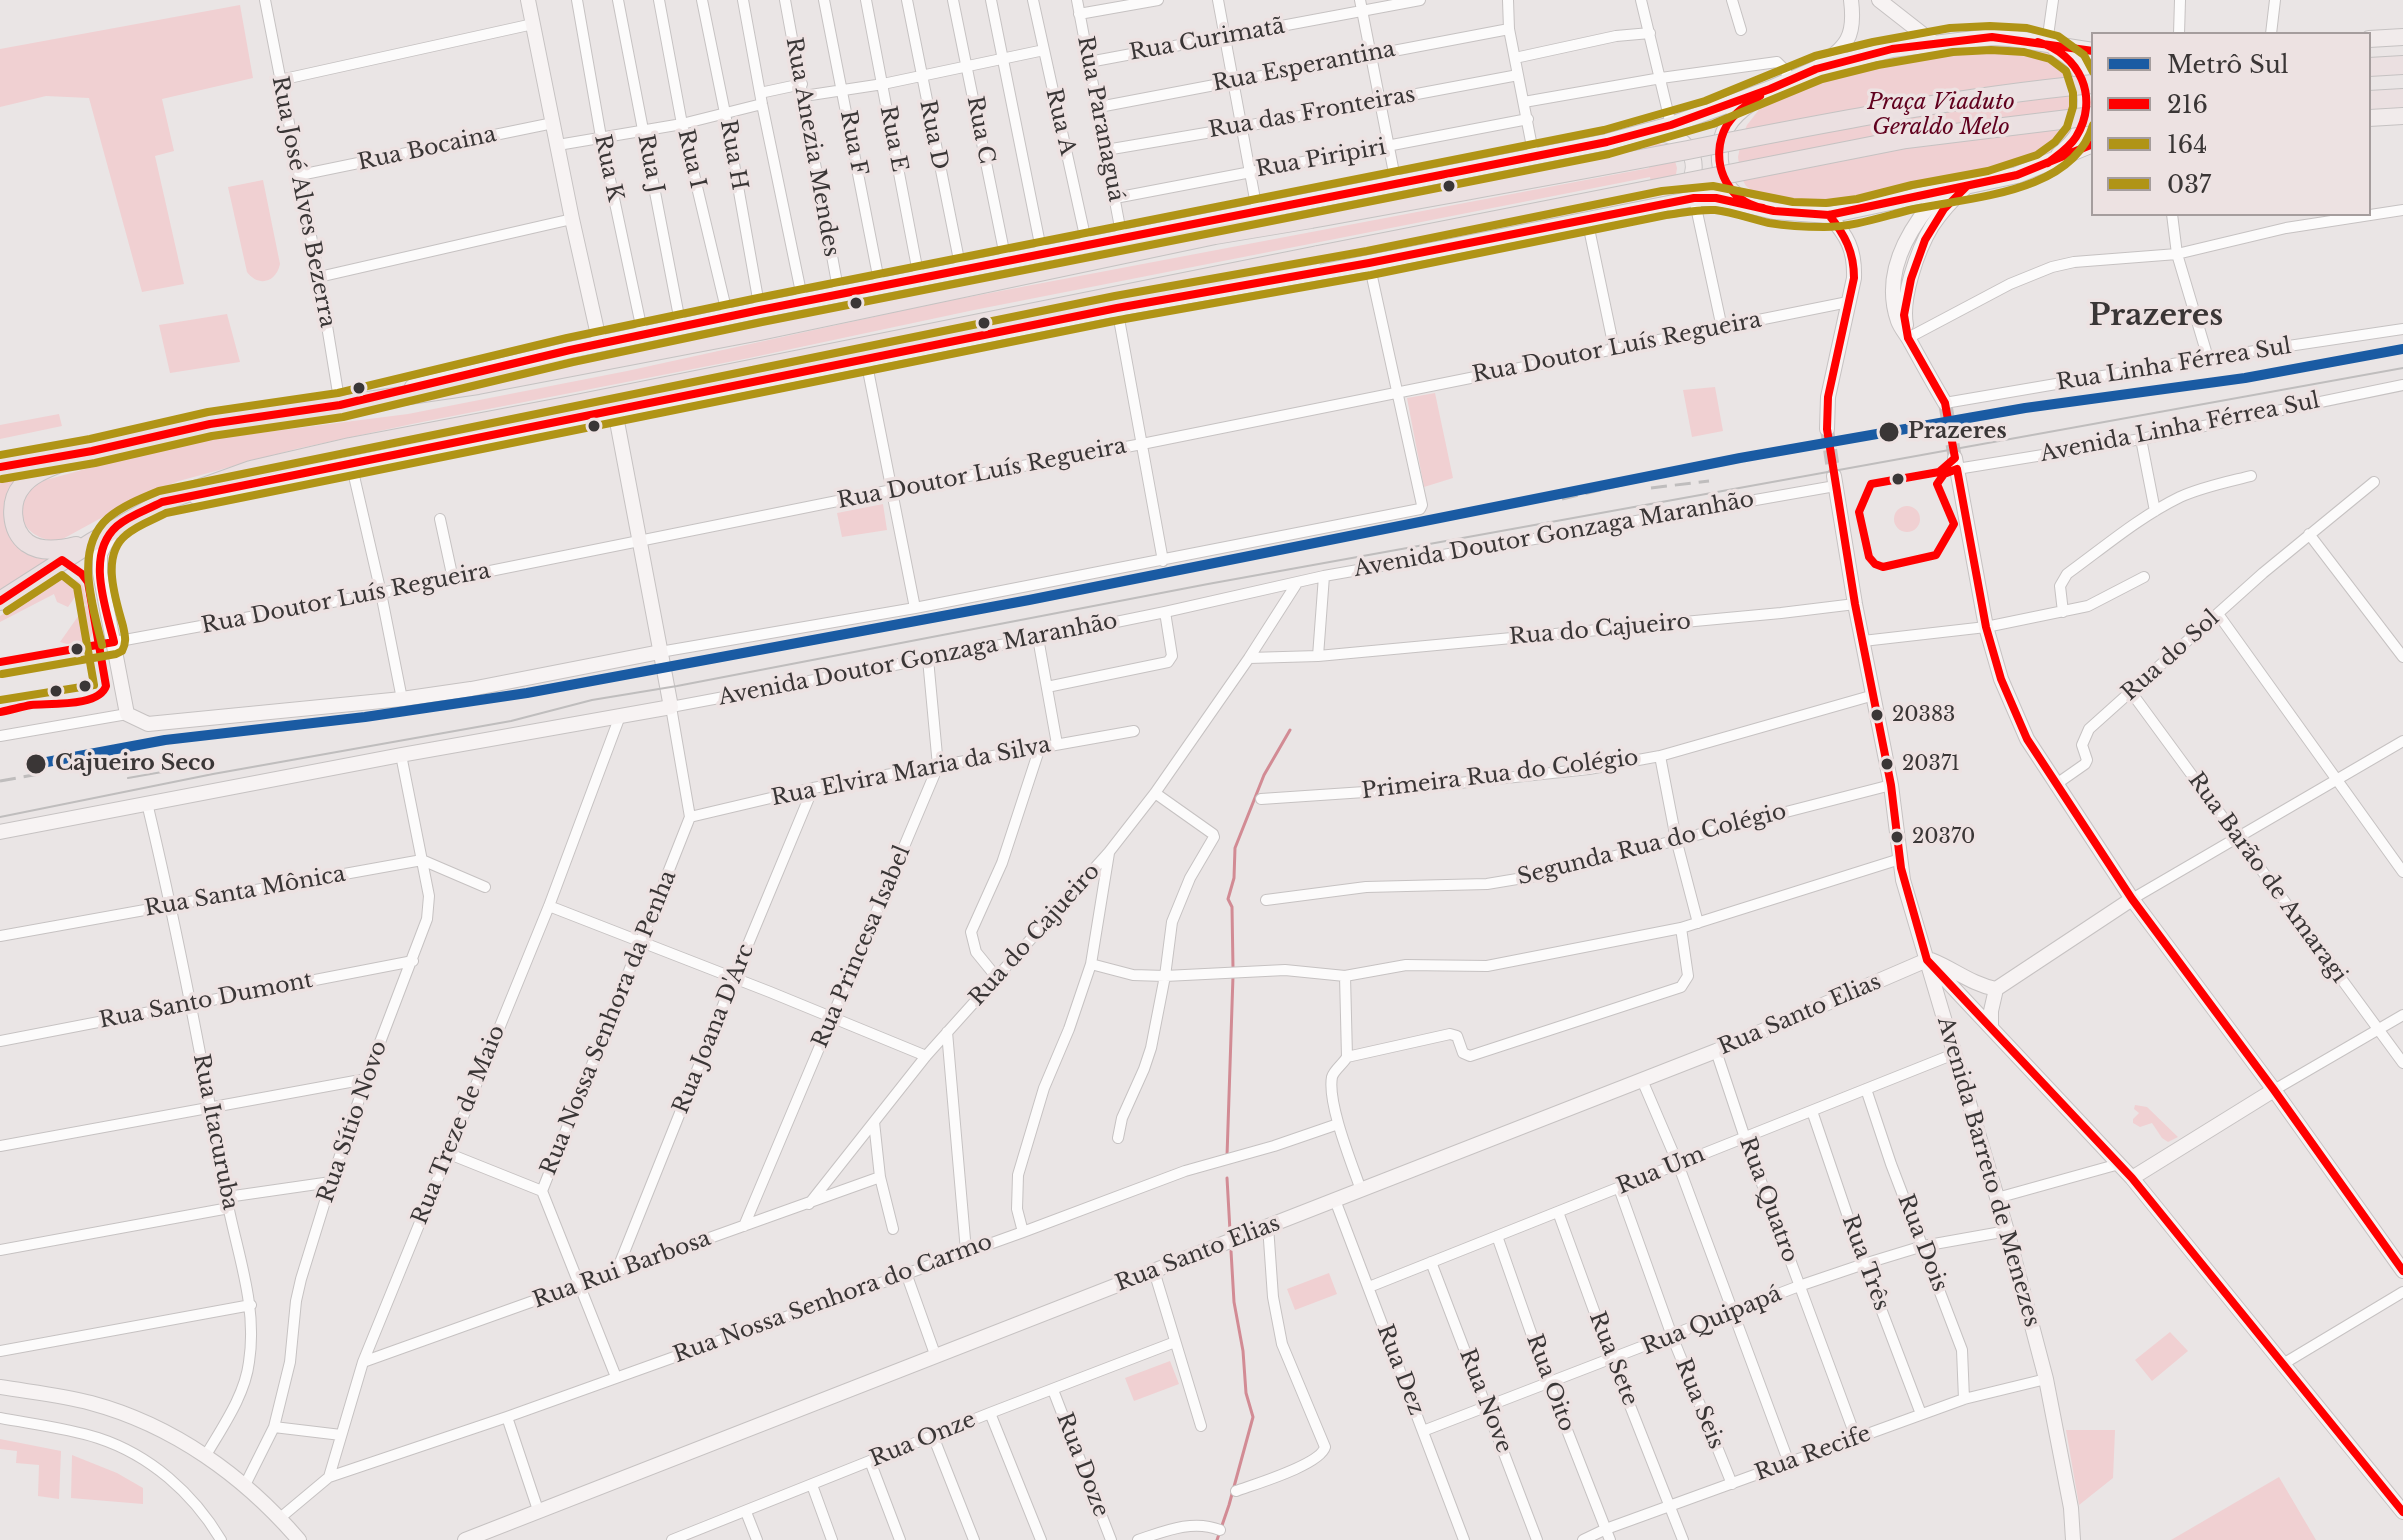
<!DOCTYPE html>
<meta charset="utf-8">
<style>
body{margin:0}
#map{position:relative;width:2403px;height:1540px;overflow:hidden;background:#eae5e5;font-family:"Libre Baskerville",serif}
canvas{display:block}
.legend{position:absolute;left:2091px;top:32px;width:280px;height:184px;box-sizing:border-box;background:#ede2e2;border:2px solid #a59d9d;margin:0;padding:10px 14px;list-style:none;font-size:24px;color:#3a3636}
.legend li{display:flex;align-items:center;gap:16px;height:40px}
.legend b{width:40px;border:2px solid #a59d9d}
</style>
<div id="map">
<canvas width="2403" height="1540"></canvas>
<ul class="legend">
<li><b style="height:10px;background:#1a5ba3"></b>Metrô Sul</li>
<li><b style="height:10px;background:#f00"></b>216</li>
<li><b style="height:10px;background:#b09416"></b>164</li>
<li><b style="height:10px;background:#b09416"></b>037</li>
</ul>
</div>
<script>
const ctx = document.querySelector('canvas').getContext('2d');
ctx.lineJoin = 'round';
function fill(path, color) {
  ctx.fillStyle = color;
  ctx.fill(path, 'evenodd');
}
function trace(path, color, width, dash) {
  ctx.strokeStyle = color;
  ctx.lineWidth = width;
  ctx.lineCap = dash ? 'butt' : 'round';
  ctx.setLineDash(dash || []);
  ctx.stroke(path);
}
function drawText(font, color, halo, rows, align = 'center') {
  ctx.font = font + ' "Libre Baskerville",serif';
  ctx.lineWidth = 7;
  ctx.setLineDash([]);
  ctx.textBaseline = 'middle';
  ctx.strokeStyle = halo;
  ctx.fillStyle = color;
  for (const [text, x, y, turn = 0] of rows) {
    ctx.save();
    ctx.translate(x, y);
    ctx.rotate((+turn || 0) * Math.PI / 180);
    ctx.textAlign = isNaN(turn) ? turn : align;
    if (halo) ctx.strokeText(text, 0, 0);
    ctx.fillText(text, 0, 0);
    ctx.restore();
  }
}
const green = new Path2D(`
 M240 5 253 78 162 99 174 151 155 156 184 284 142 292 89 98 46 96 0 107V49Z
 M1984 41 2056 52 2081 79 2077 126 2058 147 2025 166 1939 184 1832 203 1809 204 1771 200 1755 193 1746 186 1741 177 1738 157 1742 137 1747 125 1761 107 1779 92 1836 68Z
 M1645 143 1664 144 1672 150 1677 168 1675 181 1654 200 1650 177 974 310 749 358 412 424 296 449 179 481 145 494 59 541C19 540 7 502 42 481L180 443 408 414 627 371 937 303 1649 168Z
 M263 180 280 264C276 283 258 287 247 272L228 187Z
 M227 314 240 362 170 373 159 325Z
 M1715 387 1723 431 1692 437 1683 390Z
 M1435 393 1453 478 1424 487 1407 398Z
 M59 414 62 426 0 439V425Z
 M24 472 8 499 35 556 52 560 0 591V478Z
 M883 504 887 530 842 537 837 513Z
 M1894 519a13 13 0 1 1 26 0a13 13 0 1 1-26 0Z
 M62 578C71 578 77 578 83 586L94 629 89 641 67 644 60 642 86 605 75 597 68 607 57 602 54 594 0 622V616L52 582Z
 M2135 1105 2147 1107 2178 1137 2168 1142 2162 1138 2152 1123 2140 1127 2133 1123V1119L2139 1113 2134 1109Z
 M1329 1273 1337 1294 1295 1310 1287 1289Z
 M2170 1332 2188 1351 2152 1381 2135 1360Z
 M1170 1361 1179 1384 1134 1401 1125 1378Z
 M2066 1430H2115L2113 1478 2079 1505Z
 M0 1439 61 1451 59 1499 38 1496 39 1465 16 1463 17 1451 0 1449Z
 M72 1455 117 1473 143 1488V1504L71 1498Z
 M2279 1477 2316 1540H2171Z`);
const stream = new Path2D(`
 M1233 968 1232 907 1228 899 1234 878 1235 848 1264 775 1290 730
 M1227 1156 1233 976
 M1227 1178 1230 1231
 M1217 1540 1229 1505 1253 1417 1246 1393 1243 1351 1234 1302 1231 1251`);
const secondaryTunnel = new Path2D(`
 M1945 403 1955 458
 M1827 429 1834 476`);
const street = new Path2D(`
 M265 0 319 277 340 405
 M577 0 601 137 643 335
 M618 0 681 327
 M659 0 682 124 728 317
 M702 0 725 113 760 310
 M743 0 762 104 803 302
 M785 0 839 294
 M824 0 880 286
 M866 0 919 278
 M907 0 961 270
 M953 0 1006 261
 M991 0 1042 254
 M1033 0 1087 245
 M1077 0 1122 238
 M1218 0 1257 210
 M1360 0 1396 183
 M1508 0 1509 29 1534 157
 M1641 0 1671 125
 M1732 0 1741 30
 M1079 14 1158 0
 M2179 34 2180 0
 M2271 34 2275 0
 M2047 43 2053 0
 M1515 58 1616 36 1650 33
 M1089 62 1420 0
 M280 80 533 24
 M760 93 802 84
 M804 96 883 84 1044 50
 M1524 102 1661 78 1777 62 1786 71 1788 80
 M1099 107 1509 29
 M558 145 682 124 762 104
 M1106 150 1241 127 1518 75
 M300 175 553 123
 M1115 198 1528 119
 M1694 198 1722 328
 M2172 214 2177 254 2208 358
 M1587 219 1614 348
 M319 277 572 219
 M1117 308 1163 561
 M1908 338 2010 284 2052 267 2074 262 2177 254 2286 228 2403 210
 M866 360 915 608
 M1945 403 2208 358 2403 329
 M2141 439 2155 511
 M351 463 381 593 402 699
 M1957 469 2141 439 2403 385
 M440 519 453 579
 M2309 534 2403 657
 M2063 612 2060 586 2067 574C2103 548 2139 517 2180 497 2202 487 2227 482 2251 476
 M2218 614 2403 872
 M1038 638 1057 744
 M1863 641 1986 627 2088 606 2144 577
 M114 642 381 593 892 490 1142 444 1848 302
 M660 652 915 608 1420 509 1422 505 1369 263
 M1318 656 1324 576
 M1249 658 1318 656 1781 613 1855 604
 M1047 687 1168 662 1172 656 1165 612
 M2131 692 2403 1063
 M0 736 127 714
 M1660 756 1676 839 1698 923
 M2055 785 2085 764 2087 760 2082 745 2089 729 2263 573 2374 482
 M1261 799 1394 790 1589 769 1660 756 1874 695
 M147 803C178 933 203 1064 226 1195 236 1251 258 1304 249 1362 245 1395 223 1426 206 1455
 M690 817 813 788 1134 731
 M2132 899 2403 741
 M1266 900 1366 887 1487 884 1541 875 1891 785
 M549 906 770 992 926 1056
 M0 936 422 860 485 887
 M1091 964 1133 975 1165 976 1285 970 1345 976 1406 965 1487 966 1681 928 1900 859
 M1345 976 1347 1057C1343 1064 1334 1070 1332 1077 1327 1103 1352 1164 1361 1190
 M998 979 976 952 971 932 1002 863 1040 747
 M947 1032 966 1251
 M0 1041 413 961
 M1716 1051 1745 1138 1856 1438
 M1347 1057 1450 1034 1457 1036 1463 1053 1470 1056 1681 987 1688 976 1681 928
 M1642 1080 1678 1164 1789 1463
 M1866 1089 1891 1164 1962 1350 1964 1399
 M2274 1090 2403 1015
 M1812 1111 1864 1264 1921 1414
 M874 1122 880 1177 893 1229
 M1118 1138 1122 1118 1144 1069 1151 1048 1165 976 1172 922 1190 878 1214 837 1213 834 1155 793
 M0 1146 366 1079
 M447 1153 542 1191
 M1619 1188 1672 1336 1732 1484
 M227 1197 331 1182
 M1997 1198 2119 1164
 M1335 1200 1464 1540
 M809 1204 926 1056 1109 852 1155 793 1249 658 1297 583
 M1558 1212 1612 1360 1683 1540
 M744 1226 938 766 928 659
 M1023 1232 1017 1209 1018 1175 1044 1088 1069 1029 1091 964 1109 853
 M1497 1236 1549 1384 1610 1540
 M0 1250 229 1208
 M1431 1262 1537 1540
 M617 1270 734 978 813 788
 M1154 1271 1201 1426
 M906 1273 936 1357
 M1369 1287 1954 1054
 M0 1351 251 1305
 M363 1362 880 1177
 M2283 1364 2403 1292
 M616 1377 542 1191 690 817 671 707 1038 638 1165 612 1324 576 1835 486
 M1053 1390 1111 1540
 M990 1413 1041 1540
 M507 1417 538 1510
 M0 1418C32 1424 67 1428 98 1438 150 1455 193 1493 221 1540
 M274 1427 341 1435
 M1423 1431 1799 1286 1864 1264 1923 1246 2007 1231
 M933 1436 974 1540
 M870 1461 900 1540
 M329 1477 507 1417 1023 1232 1185 1171 1274 1146 1338 1124
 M812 1485 832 1540
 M244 1487 274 1427 290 1362 296 1301 301 1279 331 1182 366 1079 427 919 429 896 401 755
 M1236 1491C1255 1484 1320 1465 1325 1447L1282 1344 1273 1297 1268 1226
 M746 1512 757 1540
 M280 1518 329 1477 363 1362 549 906 620 716
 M672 1540 990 1413 1175 1342
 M1138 1540C1165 1531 1193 1519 1220 1530
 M1583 1540 1606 1529 1964 1399 2046 1379`);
const secondary = new Path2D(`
 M528 0 572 219 600 344
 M1879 0 1934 43
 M1817 68C1846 46 1856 39 1851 0
 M1941 192C1909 227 1881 272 1898 321 1901 329 1907 335 1911 343 1922 363 1933 383 1945 403
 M1906 325C1901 298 1917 251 1932 226 1941 212 1953 199 1966 187
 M1827 429 1828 397 1854 278C1855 249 1847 236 1829 215
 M1955 458 1986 627 2001 679 2027 739 2132 899 2274 1090 2403 1271
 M1834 476 1855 604 1891 785 1903 880 2007 1231 2046 1379 2071 1508 2073 1540
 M113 530 100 554V573L127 714 148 724 402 699 471 689 660 652
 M0 832 401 755 671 707 615 411
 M1931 960C1954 969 1971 984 1996 989
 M1931 964 2132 1178 2403 1512
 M1991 1028V1011L1996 989 2132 899
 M2132 1178 2274 1090
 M0 1387C30 1392 62 1395 91 1403 173 1425 244 1476 299 1540
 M465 1540 1716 1051 1927 960`);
const primary = new Path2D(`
 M2369 39 2403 37
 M2054 47C2061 52 2070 56 2075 63 2089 82 2089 116 2077 136 2072 144 2066 149 2059 155
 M2369 118 2403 116
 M1652 133C1684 131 1707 162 1685 189
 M1746 204C1738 197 1728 190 1724 180 1721 174 1721 167 1720 161 1718 133 1730 117 1752 102
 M413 387 570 350 760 310 1607 142 1671 125 1770 89 1816 69 1892 49 1992 37 2010 38 2093 51
 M196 496 1117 308 1369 263 1694 198H1716L1774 211 1829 215 2017 175 2093 144`);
const highway = new Path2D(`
 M2369 67 2403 65
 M2369 100 2403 98
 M60 463C46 469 31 474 22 486 9 501 10 530 27 543 41 553 60 550 76 546
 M0 467 92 451 210 424 478 385 760 331 1215 235 1311 219
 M0 601 92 542 162 502 251 470 350 447 566 406 1318 255`);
const tram = new Path2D(`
 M128 778 202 765
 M0 817 213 774 511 721 592 700 677 686 1208 584 2403 368`);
const rail = new Path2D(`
 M1651 488 1709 481
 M1562 499 1706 465
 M0 781 39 774`);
const highwayBridge = new Path2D(`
 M1311 219C1440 195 1569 173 1698 148 1831 122 1958 97 2093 84
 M1318 255 1906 139 2093 116`);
const bus1 = new Path2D(`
 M2038 42C2080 54 2100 98 2076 137 2069 148 2058 155 2048 163
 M1760 96C1748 104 1735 112 1727 125 1708 158 1725 202 1763 208
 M1966 187 1944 209 1925 240 1911 279 1904 315 1908 338 1945 403 1955 458 1939 472 1871 484 1859 512 1869 557 1875 564 1883 567 1936 555 1954 524 1937 484 1944 474 1957 469 1986 627 2001 679 2027 739 2132 899 2274 1090 2403 1271
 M1829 215C1845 235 1854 252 1854 278L1828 397 1827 429 1855 604 1891 785 1901 868 1927 960 2132 1178 2403 1512
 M0 467 92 451 210 424 340 405 570 350 760 310 1607 142 1671 125 1770 89 1816 69 1892 49 1992 37 2093 51
 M0 601 62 560 82 574 88 582 106 686C99 707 50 703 31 705 21 707 10 710 0 712
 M0 662 114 642C106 608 85 554 117 526 130 515 147 510 162 502L1117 308 1369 263 1694 198H1716L1774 211 1829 215 2017 175 2093 144`);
const bus2 = new Path2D(`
 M2 479 95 463 212 436 343 417 573 362 762 322 1609 154 1713 124 1822 79 1878 65 1953 52 1991 50 2024 52 2050 59 2066 71 2073 93V107L2067 127 2055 142 2037 155 1988 171 1912 185 1857 199 1826 203 1793 202 1713 186 1662 191 1367 251 1115 296 159 491C142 498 122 506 108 518 73 549 93 606 102 645
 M0 700 94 685 77 587 62 575 7 611`);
const bus3 = new Path2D(`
 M0 455 90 439 208 412 338 393 567 338 758 298 1604 130 1705 101 1815 56 1873 42 1950 28 1990 26 2027 28 2058 36 2084 55 2093 72
 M2 674 116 654 122 651C127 642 125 636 123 626 116 600 100 556 126 535 137 525 153 520 166 513L1119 320 1371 275 1666 215C1682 213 1699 209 1715 210 1733 212 1751 219 1769 223 1787 226 1806 227 1824 227 1855 227 1884 216 1914 209 1972 197 2073 193 2093 125`);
const metro1 = new Path2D(`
 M36 764 165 740 365 717 527 693 1029 600 1740 458 2025 408 2245 378 2403 349`);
const markers = [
 [1449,186,7,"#3a3636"],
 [856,303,7,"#3a3636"],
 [984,323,7,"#3a3636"],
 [359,388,7,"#3a3636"],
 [594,426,7,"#3a3636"],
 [1889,432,11,"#3a3636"],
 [1898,479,7,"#3a3636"],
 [77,649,7,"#3a3636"],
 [85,686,7,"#3a3636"],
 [56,691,7,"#3a3636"],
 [1877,715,7,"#3a3636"],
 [36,764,11,"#3a3636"],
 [1887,764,7,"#3a3636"],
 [1897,837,7,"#3a3636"]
];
const busNames = [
 ["20383",1892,715],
 ["20371",1902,764],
 ["20370",1912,837]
];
const streetNames = [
 ["Rua Curimatã",1207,40,-10],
 ["Rua Esperantina",1304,67,-11],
 ["Rua das Fronteiras",1312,113,-10],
 ["Rua Paranaguá",1100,119,79],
 ["Rua A",1060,122,77],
 ["Rua C",980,130,79],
 ["Rua D",933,135,79],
 ["Rua E",893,139,79],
 ["Rua F",853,143,79],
 ["Rua Anezia Mendes",812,147,80],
 ["Rua Bocaina",427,149,-12],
 ["Rua H",733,155,80],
 ["Rua I",691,159,77],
 ["Rua Piripiri",1321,159,-10],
 ["Rua J",650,164,79],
 ["Rua K",608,168,78],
 ["Rua José Alves Bezerra",303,202,79],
 ["Rua Doutor Luís Regueira",1617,348,-11],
 ["Rua Linha Férrea Sul",2174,365,-9],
 ["Avenida Linha Férrea Sul",2180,428,-11],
 ["Rua Doutor Luís Regueira",982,474,-11],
 ["Avenida Doutor Gonzaga Maranhão",1554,535,-10],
 ["Rua Doutor Luís Regueira",346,599,-11],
 ["Rua do Cajueiro",1600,630,-5],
 ["Rua do Sol",2171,656,-42],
 ["Avenida Doutor Gonzaga Maranhão",918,660,-11],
 ["Rua Elvira Maria da Silva",911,772,-11],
 ["Primeira Rua do Colégio",1500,775,-7],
 ["Segunda Rua do Colégio",1652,845,-14],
 ["Rua Barão de Amaragi",2267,878,54],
 ["Rua Santa Mônica",245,892,-10],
 ["Rua do Cajueiro",1035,935,-48],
 ["Rua Princesa Isabel",862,947,-67],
 ["Rua Santo Dumont",206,1001,-11],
 ["Rua Santo Elias",1800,1015,-23],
 ["Rua Nossa Senhora da Penha",609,1023,-68],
 ["Rua Joana D'Arc",714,1029,-68],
 ["Rua Sítio Novo",353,1122,-71],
 ["Rua Treze de Maio",459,1125,-68],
 ["Rua Itacuruba",215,1132,79],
 ["Rua Um",1661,1171,-22],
 ["Avenida Barreto de Menezes",1988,1172,74],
 ["Rua Quatro",1768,1200,70],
 ["Rua Dois",1922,1243,69],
 ["Rua Santo Elias",1198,1254,-21],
 ["Rua Três",1865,1263,70],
 ["Rua Rui Barbosa",622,1270,-20],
 ["Rua Nossa Senhora do Carmo",833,1299,-20],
 ["Rua Quipapá",1712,1321,-22],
 ["Rua Sete",1613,1359,69],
 ["Rua Dez",1400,1370,69],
 ["Rua Oito",1550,1383,70],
 ["Rua Nove",1485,1401,69],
 ["Rua Seis",1699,1404,68],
 ["Rua Onze",923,1440,-22],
 ["Rua Recife",1813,1454,-20],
 ["Rua Doze",1082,1465,69]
];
const parkNames = [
 ["Praça Viaduto",1941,103],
 ["Geraldo Melo",1941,128]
];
const stopNames = [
 ["Prazeres",1908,432],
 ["Cajueiro Seco",55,764]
];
const districtNames = [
 ["Prazeres",2156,317]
];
fill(green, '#f0d0d2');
trace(stream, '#d28b94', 3);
trace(secondaryTunnel, '#c7c2c2', 14, [14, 7]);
trace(street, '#c6c2c2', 12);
trace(secondary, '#c6c2c2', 16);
trace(primary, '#c5c2c2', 18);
trace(highway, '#c5c2c2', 20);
trace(street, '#fcfbfb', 10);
trace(secondary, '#f7f3f3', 14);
trace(primary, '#f1ebeb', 16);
trace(highway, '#ebe0e1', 18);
trace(tram, '#bfbdbd', 2);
trace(rail, '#bfbdbd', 3, [16, 8]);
trace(highwayBridge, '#c5c2c2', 20, []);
trace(highwayBridge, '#ebe0e1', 18);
trace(bus1, '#f00', 8);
trace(bus2, '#b09416', 8);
trace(bus3, '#b09416', 8);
trace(metro1, '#1a5ba3', 10);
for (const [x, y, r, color] of markers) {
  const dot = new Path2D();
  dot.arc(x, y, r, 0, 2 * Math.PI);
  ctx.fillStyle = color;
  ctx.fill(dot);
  trace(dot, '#ede2e2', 3);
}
drawText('20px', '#3a3636', '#ede2e2', busNames, 'left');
drawText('22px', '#3a3636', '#ede2e2', streetNames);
drawText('italic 22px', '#60011e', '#ede2e2', parkNames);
drawText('bold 22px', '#3a3636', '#ede2e2', stopNames, 'left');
drawText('bold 30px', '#3a3636', '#ede2e2', districtNames);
</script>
